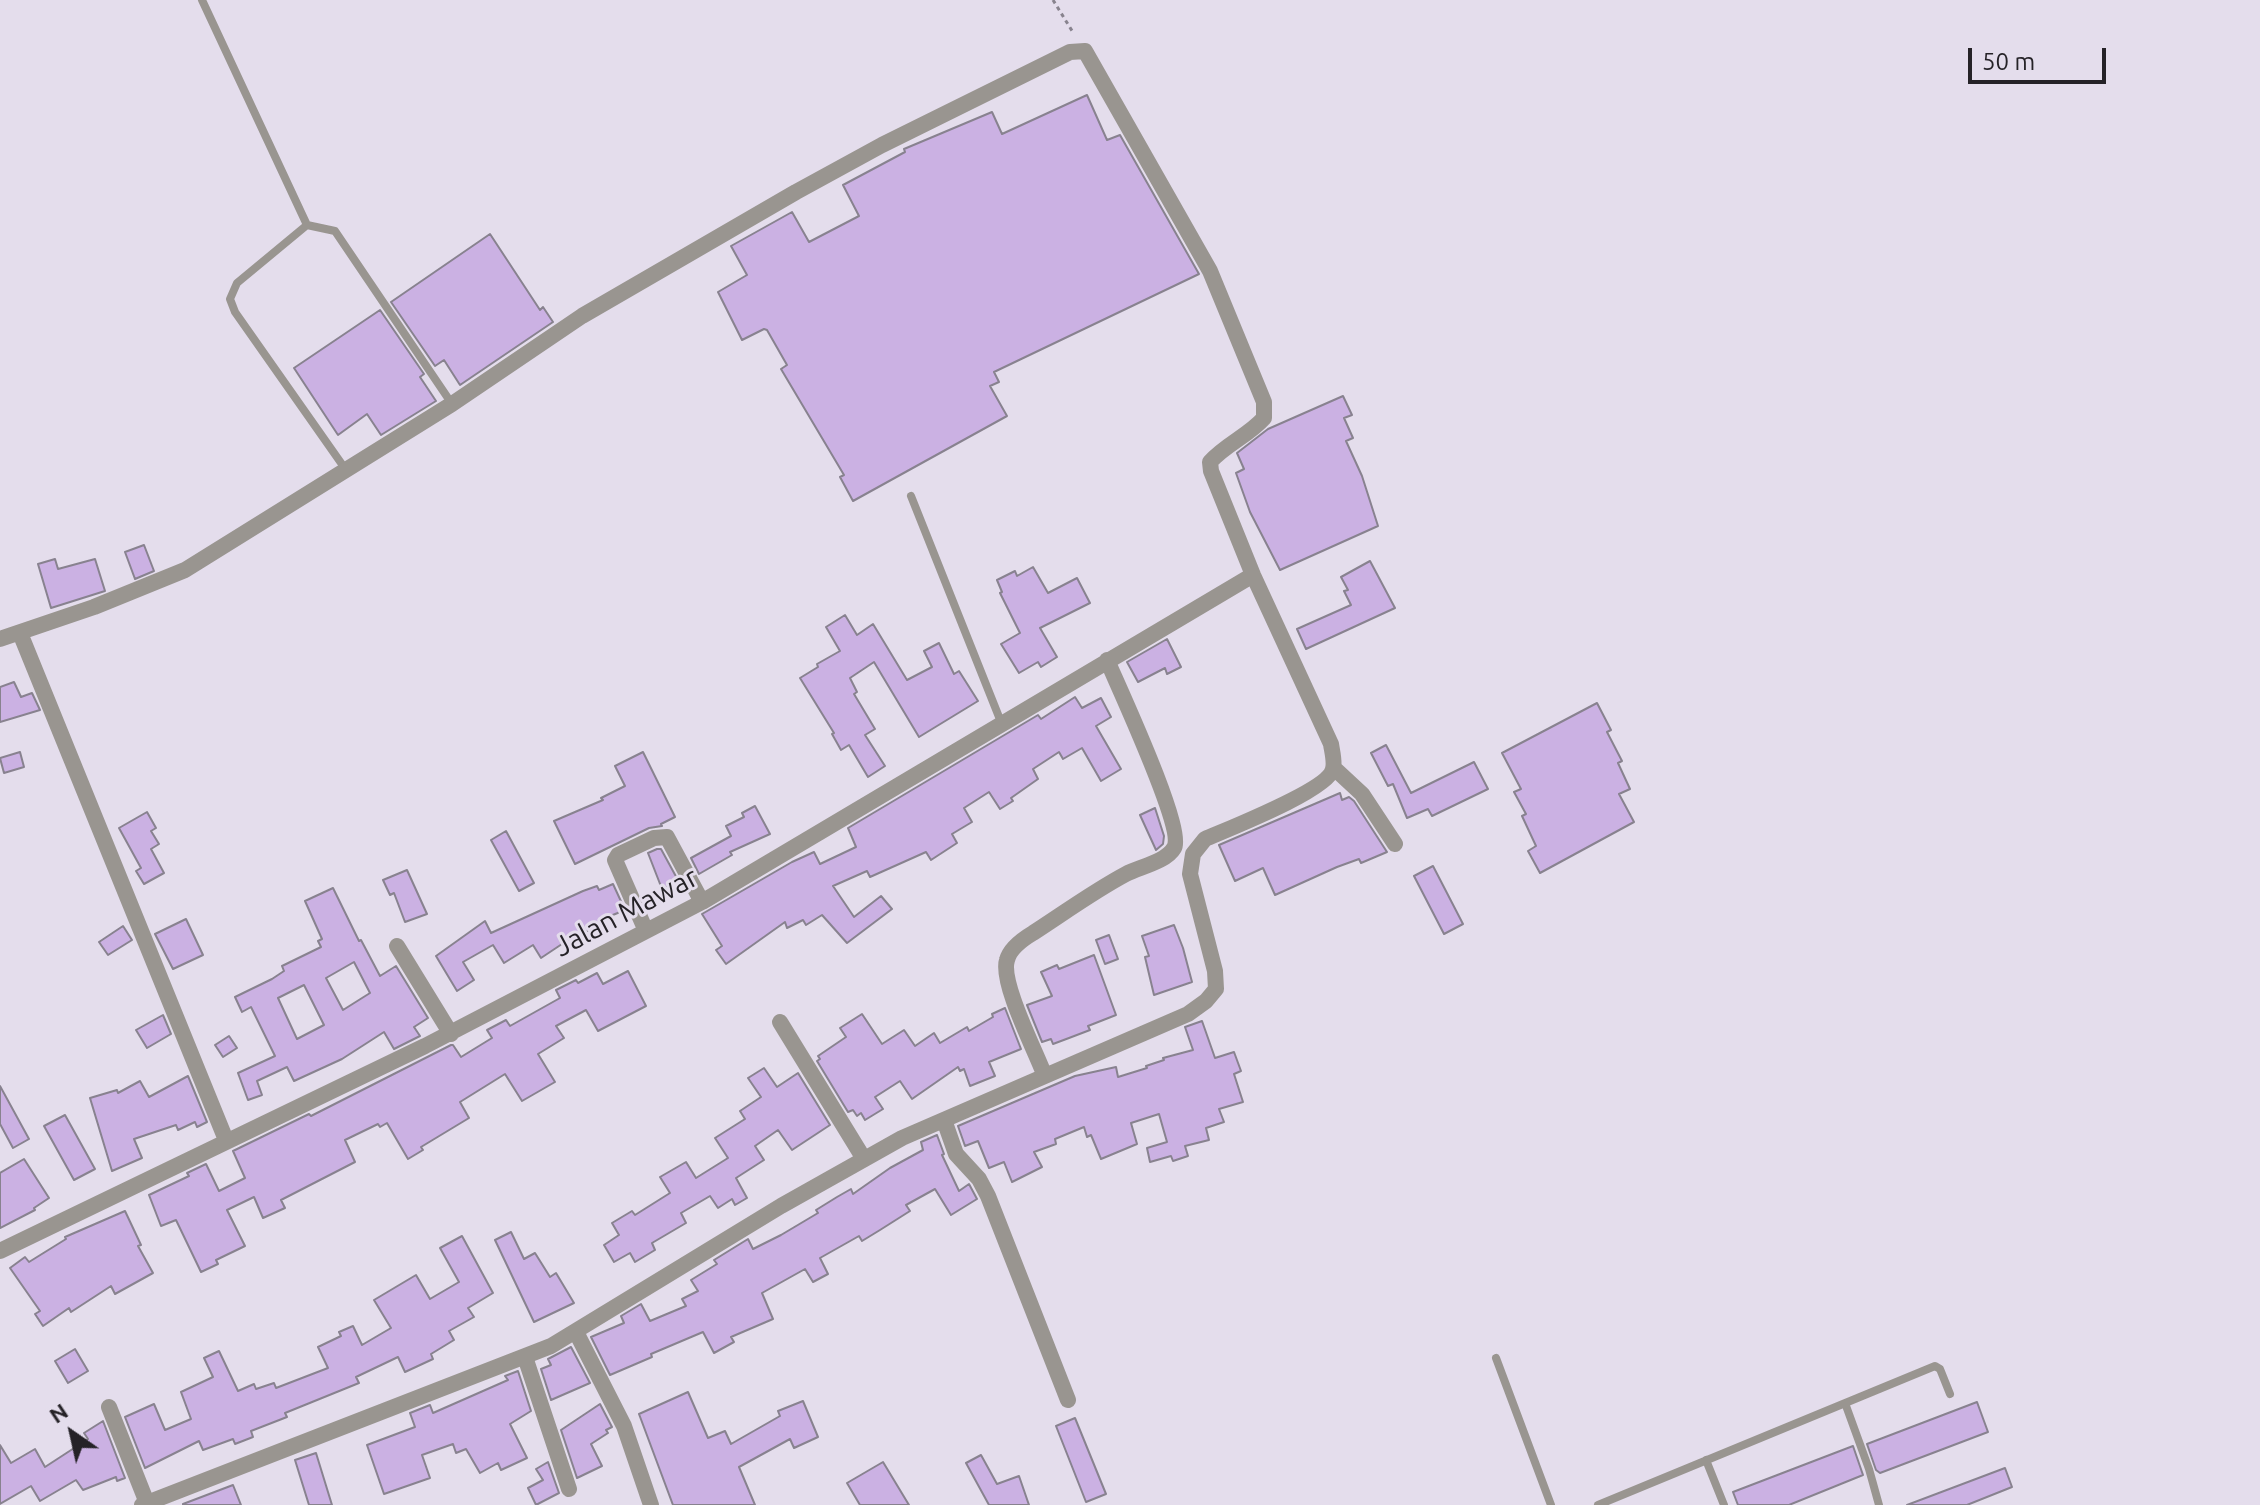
<!DOCTYPE html>
<style>
body{margin:0}
#map{position:relative;width:2260px;height:1505px;overflow:hidden;background:#e4ddec;font-family:Ubuntu,sans-serif}
canvas{display:block}
.north{position:absolute;left:32px;top:1393px;width:80px;height:80px;-webkit-text-stroke:6px #e4ddec;paint-order:stroke;rotate:326deg;font-size:22px;font-weight:700;line-height:32px;text-align:center;color:#252227}
.north::after{content:'';display:block;margin:auto;width:28px;height:36px;background:#252227;clip-path:polygon(50% 0,100% 100%,50% 72%,0 100%)}
.scale{position:absolute;left:1968px;top:48px;width:138px;height:36px;box-sizing:border-box;border:4px solid #252227;border-top:0;padding-left:10px;font-size:24px;line-height:28px;white-space:nowrap;color:#252227;-webkit-text-stroke:6px #e4ddec;paint-order:stroke}
</style>
<div id="map">
<canvas width="2260" height="1505"></canvas>
<div class="north">N</div>
<div class="scale">50 m</div>
</div>
<script>
const ctx = document.querySelector('canvas').getContext('2d');
ctx.lineJoin = 'round';
function fill(path, color) {
  ctx.fillStyle = color;
  ctx.fill(path, 'evenodd');
}
function trace(path, color, width, dash) {
  ctx.strokeStyle = color;
  ctx.lineWidth = width;
  ctx.lineCap = dash ? 'butt' : 'round';
  ctx.setLineDash(dash || []);
  ctx.stroke(path);
}
function drawText(font, color, halo, rows, align = 'center') {
  ctx.font = font + ' Ubuntu,sans-serif';
  ctx.lineWidth = 6;
  ctx.setLineDash([]);
  ctx.textBaseline = 'middle';
  ctx.strokeStyle = halo;
  ctx.fillStyle = color;
  for (const [text, x, y, turn = 0] of rows) {
    ctx.save();
    ctx.translate(x, y);
    ctx.rotate((+turn || 0) * Math.PI / 180);
    ctx.textAlign = isNaN(turn) ? turn : align;
    if (halo) ctx.strokeText(text, 0, 0);
    ctx.fillText(text, 0, 0);
    ctx.restore();
  }
}
const building = new Path2D(`
 M1087 95 1107 140 1120 135 1199 274 994 372 999 382 990 386 1007 416 853 501 840 477 844 475 781 369 787 365 767 330 764 329 742 340 718 292 747 275 731 246 792 212 809 242 859 216 843 185 905 152 904 149 992 112 1002 134Z
 M490 234 540 310 543 307 553 322 460 385 444 360 435 366 391 302Z
 M380 310 424 374 420 377 436 401 381 435 367 414 338 435 294 368Z
 M1343 396 1352 415 1344 418 1353 438 1346 441 1362 476 1378 526 1280 570 1250 512 1236 473 1244 469 1237 453 1268 429Z
 M144 545 154 571 135 579 125 552Z
 M55 559 58 569 95 559 105 591 51 608 38 564Z
 M1370 561 1395 608 1306 649 1297 629 1351 605 1344 591 1348 590 1341 577Z
 M1033 567 1048 593 1077 578 1090 603 1040 628 1057 657 1041 667 1038 662 1019 673 1001 644 1020 633 1000 593 1002 592 997 580 1015 571 1017 576Z
 M845 615 857 635 873 624 907 680 932 667 924 651 939 643 954 674 959 671 978 701 919 737 874 662 850 678 857 692 854 694 875 729 865 735 885 766 868 777 849 745 841 750 832 734 834 733 800 678 818 667 817 664 840 651 826 627Z
 M1167 639 1181 667 1167 674 1165 668 1138 682 1127 662Z
 M14 682 21 697 32 693 40 710 0 722V687Z
 M1075 697 1082 708 1101 698 1111 717 1096 726 1121 769 1101 781 1082 748 1063 759 1059 752 1033 769 1038 779 1011 798 1013 801 1000 809 989 792 964 808 972 822 952 834 957 843 931 860 926 852 870 877 867 871 833 886 854 917 881 896 892 909 847 943 822 915 806 925 803 920 787 928 785 922 726 964 716 950 722 946 702 914 792 862 814 852 820 864 856 847 848 828 1038 715 1041 719Z
 M1597 703 1611 730 1607 732 1622 761 1618 763 1630 789 1619 794 1634 822 1540 873 1528 851 1536 846 1522 816 1526 814 1514 792 1521 789 1502 753Z
 M1386 745 1411 793 1474 762 1488 789 1432 816 1428 809 1407 818 1393 784 1388 786 1371 753Z
 M20 752 24 767 4 773 0 758Z
 M643 752 675 817 661 824 662 826 649 828 575 864 554 821 603 800 601 798 625 786 615 766Z
 M1340 793 1342 800 1349 797 1354 801 1387 852 1361 863 1359 859 1337 867 1275 895 1263 868 1235 881 1219 845Z
 M755 806 770 834 730 852 732 855 699 874 691 858 731 836 726 826 744 817 742 813Z
 M1155 808 1164 836 1163 844 1156 850 1140 815Z
 M147 812 156 828 151 831 159 844 151 849 164 873 144 884 136 871 141 868 119 828Z
 M506 831 534 883 519 891 491 840Z
 M657 849H661L679 882 662 889 648 853Z
 M1433 866 1463 924 1444 934 1414 876Z
 M407 870 427 914 405 922 394 893 390 895 383 880Z
 M613 884 625 910 603 919 604 923 568 940 541 958 533 945 504 963 493 945 463 962 474 980 457 991 436 956 485 921 491 933 583 891 597 886 599 890Z
 M333 888 359 941 361 940 380 976 396 966 428 1018 414 1027 420 1036 394 1049 384 1032 342 1059 294 1081 287 1067 257 1081 262 1095 248 1100 238 1073 275 1056 251 1007 242 1012 235 997 272 979 284 971 282 966 321 947 318 941 322 939 305 901ZM354 962 370 993 343 1010 326 978ZM304 985 324 1025 297 1039 278 998Z
 M186 919 203 955 173 969 155 934Z
 M1174 925 1183 948 1192 982 1154 995 1145 957 1149 956 1142 936Z
 M123 926 132 940 108 955 99 942Z
 M1109 935 1118 959 1105 964 1096 940Z
 M1094 955 1116 1015 1088 1026 1090 1030 1069 1038 1053 1044 1051 1039 1042 1042 1027 1005 1052 996 1041 972 1057 965 1059 969Z
 M628 971 646 1006 598 1031 586 1010 556 1026 564 1038 538 1054 555 1082 522 1101 505 1074 460 1102 469 1118 421 1147 423 1150 408 1159 387 1123 380 1127 378 1124 345 1140 355 1162 281 1200 285 1208 263 1218 254 1197 227 1210 245 1246 216 1260 218 1264 201 1272 176 1220 161 1226 149 1195 189 1176 187 1173 206 1164 219 1191 245 1178 233 1151 309 1114 311 1116 451 1045H453L461 1057 492 1038 487 1030 506 1020 510 1026 560 998 556 990 576 980 578 983 597 973 603 984Z
 M1005 1008 1021 1049 989 1062 995 1076 970 1086 964 1069 960 1071 958 1067 912 1099 900 1081 875 1097 883 1109 865 1120 861 1113 857 1116 853 1110 848 1112 817 1061 820 1059 818 1056 846 1037 840 1028 862 1014 882 1044 904 1030 915 1046 934 1033 940 1043 967 1027 969 1031 993 1017 992 1014Z
 M163 1015 171 1034 147 1048 136 1030Z
 M1202 1021 1215 1058 1234 1052 1241 1071 1234 1074 1243 1102 1219 1109 1224 1122 1206 1128 1209 1140 1185 1146 1188 1156 1173 1161 1171 1156 1150 1162 1147 1148 1167 1142 1159 1114 1131 1123 1137 1144 1101 1159 1091 1135 1087 1137 1084 1127 1055 1139 1056 1144 1034 1152 1042 1167 1012 1182 1004 1162 989 1168 978 1141 965 1146 958 1126 1075 1076 1116 1067 1118 1077 1147 1068 1146 1066 1164 1060 1163 1058 1193 1050 1185 1027Z
 M229 1036 237 1048 223 1057 215 1045Z
 M764 1068 777 1087 798 1073 830 1125 792 1150 778 1130 755 1146 764 1160 736 1178 747 1198 735 1205 732 1199 718 1208 710 1196 681 1213 686 1223 652 1243 655 1250 635 1262 630 1253 614 1262 604 1245 619 1235 612 1223 632 1211 635 1215 670 1193 660 1177 686 1162 696 1178 728 1158 715 1138 745 1119 740 1111 761 1097 748 1078Z
 M188 1076 207 1122 197 1127 195 1122 178 1130 176 1125 134 1139 142 1158 112 1171 90 1098 117 1090 118 1093 140 1081 149 1097Z
 M0 1086 29 1139 13 1148 0 1124Z
 M65 1115 95 1169 74 1180 44 1126Z
 M937 1135 944 1154 942 1155 959 1191 969 1184 977 1199 951 1215 935 1189 906 1205 910 1211 880 1230 862 1241 859 1236 820 1258 828 1274 813 1282 805 1269 762 1293 773 1319 731 1337 734 1342 714 1353 703 1332 651 1354 652 1357 610 1375 591 1337 624 1323 621 1316 641 1304 650 1321 686 1306 682 1299 698 1291 691 1280 717 1264 714 1260 748 1239 753 1249 781 1235 818 1213 816 1210 837 1197 851 1189 853 1194 890 1168 923 1150 921 1142Z
 M24 1159 49 1198 34 1208 35 1210 0 1228V1173Z
 M125 1211 141 1245 138 1246 153 1273 115 1294 111 1286 71 1312 69 1308 43 1326 35 1314 40 1311 10 1268 25 1257 29 1262 66 1239 65 1237Z
 M511 1232 524 1259 535 1253 550 1277 556 1273 574 1303 534 1322 495 1240Z
 M462 1236 493 1293 468 1308 474 1317 449 1331 454 1340 431 1354 433 1359 405 1372 398 1357 356 1377 359 1383 285 1413 287 1417 251 1431 253 1437 235 1444 233 1439 203 1450 199 1441 145 1468 125 1417 154 1404 165 1430 191 1419 181 1392 213 1377 204 1358 219 1351 238 1391 254 1384 256 1389 274 1383 276 1388 328 1368 318 1347 341 1336 339 1332 353 1326 362 1345 391 1328 374 1300 416 1275 430 1299 459 1282 440 1248Z
 M571 1347 590 1383 551 1400 541 1369 551 1365 548 1359Z
 M75 1349 88 1371 68 1383 55 1361Z
 M518 1371 531 1411 510 1424 527 1458 501 1470 498 1463 480 1473 466 1449 456 1453 453 1444 422 1455 430 1478 384 1494 367 1445 415 1427 410 1413 430 1405 433 1413 508 1380 505 1376Z
 M688 1392 708 1438 725 1431 731 1444 780 1416 778 1411 803 1401 818 1437 794 1448 790 1439 739 1467 755 1505H673L639 1414Z
 M1977 1402 1988 1432 1880 1473 1876 1470 1867 1444Z
 M600 1404 612 1427 606 1430 608 1433 591 1444 602 1466 577 1478 561 1430Z
 M1075 1418 1106 1494 1086 1502 1056 1426Z
 M103 1421 125 1478 117 1481 116 1477 83 1490 76 1480 40 1501 31 1486 0 1504V1445L11 1463 35 1449 45 1467 88 1439 84 1433Z
 M1853 1446 1863 1475 1789 1505H1738L1733 1492Z
 M316 1453 332 1505H309L295 1460Z
 M981 1455 997 1484 1019 1476 1029 1505H989L966 1463Z
 M548 1462 559 1493 536 1505 528 1488 543 1480 536 1469Z
 M883 1462 909 1505H860L847 1483Z
 M2005 1468 2012 1487 1967 1505H1907Z
 M233 1485 241 1505H183V1504Z`);
const path = new Path2D(`
 M1053 0 1074 34`);
const lane = new Path2D(`
 M202 0 307 225 237 283 230 299 235 312 346 470
 M307 225 335 231 452 404
 M911 496 1001 722
 M1496 1358 1551 1505
 M1845 1403 1869 1469 1879 1505
 M1706 1460 1724 1505
 M1598 1505 1935 1366 1940 1369 1950 1394`);
const street = new Path2D(`
 M20 633 226 1140
 M0 639 94 607 185 570 452 404 582 316 796 192 882 145 1070 52 1085 51 1210 271 1264 402V418C1248 436 1226 444 1210 462L1211 471 1253 575 1331 744C1332 751 1335 762 1333 769 1328 790 1228 829 1205 839L1193 854 1190 874 1215 971 1216 989 1206 1001 1188 1014 902 1138 781 1206 551 1346 142 1505
 M1334 768 1362 794 1395 844
 M646 931 618 867 615 860 618 855 654 838 667 837 702 902
 M397 946 451 1034
 M780 1022 864 1159
 M1044 1074C1035 1050 1000 982 1007 960 1010 948 1023 939 1033 933 1064 913 1094 891 1126 874 1139 867 1166 862 1174 848 1185 829 1118 686 1107 660
 M944 1120 956 1154 979 1179 988 1196 1068 1400
 M0 1251 425 1046 702 902 1253 575
 M576 1332 624 1426 651 1505
 M525 1357 569 1489
 M109 1407 147 1503`);
const streetNames = [
 ["Jalan Mawar",626,912,-28]
];
fill(building, '#cbb1e3');
trace(building, '#88828f', 2);
trace(path, '#88838e', 3, [4, 4]);
trace(lane, '#999590', 8);
trace(street, '#999590', 16);
drawText('28px', '#252227', '#e4ddec', streetNames);
</script>
